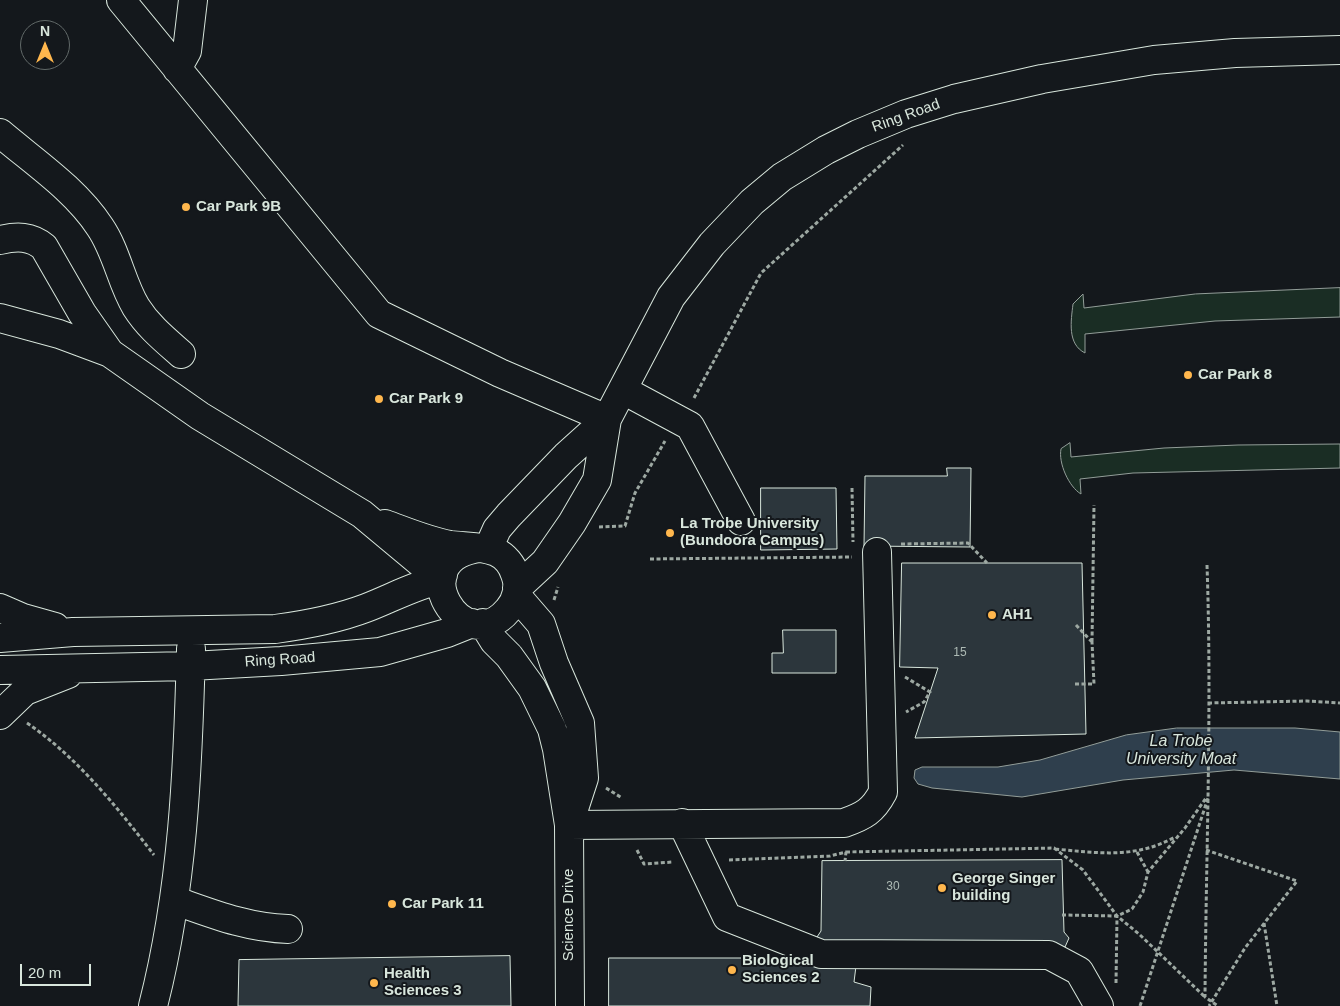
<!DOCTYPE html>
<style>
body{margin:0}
#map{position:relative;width:1340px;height:1006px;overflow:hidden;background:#14181c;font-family:Arial,sans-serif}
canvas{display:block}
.north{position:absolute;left:20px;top:20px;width:50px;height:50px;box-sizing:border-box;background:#14181c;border:1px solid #626a69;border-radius:50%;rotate:0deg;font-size:14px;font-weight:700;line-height:20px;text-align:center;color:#d8e6dc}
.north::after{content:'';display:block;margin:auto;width:18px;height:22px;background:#ffb74d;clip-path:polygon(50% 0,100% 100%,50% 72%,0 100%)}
.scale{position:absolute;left:20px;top:964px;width:71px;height:22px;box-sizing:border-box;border:2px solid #d8e6dc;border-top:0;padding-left:6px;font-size:15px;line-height:18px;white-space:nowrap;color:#d8e6dc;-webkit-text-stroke:4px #14181c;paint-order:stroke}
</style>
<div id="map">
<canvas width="1340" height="1006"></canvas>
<div class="north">N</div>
<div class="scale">20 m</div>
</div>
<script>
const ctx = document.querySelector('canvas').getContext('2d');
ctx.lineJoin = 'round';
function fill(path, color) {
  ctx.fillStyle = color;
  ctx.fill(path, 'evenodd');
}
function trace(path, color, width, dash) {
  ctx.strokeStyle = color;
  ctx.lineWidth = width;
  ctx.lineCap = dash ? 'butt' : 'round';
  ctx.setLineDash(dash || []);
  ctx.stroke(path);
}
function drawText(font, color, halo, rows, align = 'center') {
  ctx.font = font + ' Arial,sans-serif';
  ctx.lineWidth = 4;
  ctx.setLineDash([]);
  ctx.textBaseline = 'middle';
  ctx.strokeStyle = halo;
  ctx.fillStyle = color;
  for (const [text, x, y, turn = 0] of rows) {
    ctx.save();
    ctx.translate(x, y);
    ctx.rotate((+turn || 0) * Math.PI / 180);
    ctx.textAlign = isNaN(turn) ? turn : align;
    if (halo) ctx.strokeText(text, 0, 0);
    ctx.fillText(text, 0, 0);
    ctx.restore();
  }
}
const green = new Path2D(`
 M1340 288V317L1215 321 1085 334V353C1067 344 1071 321 1073 304L1083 294 1084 308 1195 294Z
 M1070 443 1071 457 1164 448 1238 445 1340 444V468L1133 473 1080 479 1081 494C1069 487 1058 463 1061 449Z`);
const water = new Path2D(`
 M1177 728H1295L1340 732V779L1234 770 1123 780 1022 797 932 788 918 784 914 778 915 770 922 767H998L1040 760 1126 735Z`);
const building = new Path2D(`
 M947 468H971L970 547 864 546 865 476H947Z
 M761 488H836L837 549 761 550Z
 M902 563H1082L1086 734 915 738 938 668 900 667Z
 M783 630H836V673H772V653H783Z
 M1062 860 1064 932 1069 938 1065 947 819 946 817 937 821 931 822 861Z
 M510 956 511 1006H238L239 960Z
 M609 958H857L854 982 871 987 870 1006H609Z`);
const path = new Path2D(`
 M694 398 761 273 903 145
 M852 488 853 542
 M599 527 625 526 635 493 665 441
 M901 544 968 543 987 563
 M650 559 852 557
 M1207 565C1212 709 1206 853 1205 997L1218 1006
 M554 600 558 587
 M1076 625 1092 642
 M1092 642 1094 505
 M905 677 930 692 924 702 906 712
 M1075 684H1094L1092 642
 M1208 703 1307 701 1340 703
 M27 723C77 757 117 807 154 855
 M606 788 622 798
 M1055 849C1099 853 1135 859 1175 837
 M637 850 644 864 673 862
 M1206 850 1297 881 1245 948 1209 1006
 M846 852 1054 848 1083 870 1117 916 1139 934 1205 997
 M1137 852 1148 872
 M729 860 830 856 846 852 845 861
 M1062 915 1117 916 1132 909 1143 892 1148 872 1185 828 1206 798
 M1264 923 1277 1006
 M1116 983 1117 917
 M1140 1006 1208 798`);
const minor = new Path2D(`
 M121 0 379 314 500 373 607 419
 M177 69 187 51 193 0
 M0 133C34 162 75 189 100 227 117 252 121 282 136 307 148 326 164 339 181 354
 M0 240C17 236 31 236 44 247L82 313 110 353
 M0 318 59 334 110 353 200 416 362 514 422 564 443 575
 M623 390 690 426 741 521
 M385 524C407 532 428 541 450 545 465 547 482 546 496 552 505 556 512 565 515 574 520 586 517 600 508 610 464 663 399 559 480 548
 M488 549 497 529 509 515 566 456 607 419
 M517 588 545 562 572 523 597 480 607 419 671 297 712 244 752 202 782 177 826 150 858 134 906 114 954 99 1042 79 1154 60 1235 53 1340 50
 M516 595 541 624 554 663 580 723 584 778 570 821
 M0 608 23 618 55 627
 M483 623 494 641 509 656 532 688 552 729 557 749 569 825 570 1006
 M0 638 73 632 275 629C305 625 337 619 366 608 392 598 415 585 442 579
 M0 670 191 666 281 661 380 652 447 633 472 623
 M0 715 25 691 68 674
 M682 823 727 917 821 954 1049 955 1079 971 1099 1006
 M569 825 844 823C864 816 873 811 883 792L877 552
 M176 901C213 914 248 928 288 929
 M153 1006C183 889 188 769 191 649`);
const markers = [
 [186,207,5,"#ffb74d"],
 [1188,375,5,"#ffb74d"],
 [379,399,5,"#ffb74d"],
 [670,533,5,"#ffb74d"],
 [992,615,5,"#ffb74d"],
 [942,888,5,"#ffb74d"],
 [392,904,5,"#ffb74d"],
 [732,970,5,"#ffb74d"],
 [374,983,5,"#ffb74d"]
];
const numberNames = [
 ["15",960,653],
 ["30",893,887]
];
const streetNames = [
 ["Ring Road",906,116,-20],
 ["Ring Road",280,660,-4],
 ["Science Drive",569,915,-90]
];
const poiNames = [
 ["Car Park 9B",196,207],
 ["Car Park 8",1198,375],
 ["Car Park 9",389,399],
 ["La Trobe University",680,524],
 ["(Bundoora Campus)",680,541],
 ["AH1",1002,615],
 ["George Singer",952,879],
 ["building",952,896],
 ["Car Park 11",402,904],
 ["Biological",742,961],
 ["Sciences 2",742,978],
 ["Health",384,974],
 ["Sciences 3",384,991]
];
const waterNames = [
 ["La Trobe",1181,742],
 ["University Moat",1181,760]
];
fill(green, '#1a2d24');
trace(green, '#939e99', 1);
fill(water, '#2f3f4d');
trace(water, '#939e99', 1);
fill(building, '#2c363c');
trace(building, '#d8e6dc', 1);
trace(minor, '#d8e6dc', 30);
trace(path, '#9da8a2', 3, [4, 2.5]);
trace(minor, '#14181c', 28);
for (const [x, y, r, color] of markers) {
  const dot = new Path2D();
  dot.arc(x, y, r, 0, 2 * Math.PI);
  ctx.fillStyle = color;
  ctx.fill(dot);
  trace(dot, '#14181c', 2);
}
drawText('12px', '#adbab4', null, numberNames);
drawText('15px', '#d8e6dc', '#14181c', streetNames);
drawText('bold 15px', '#d8e6dc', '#14181c', poiNames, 'left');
drawText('italic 16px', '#d8e6dc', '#14181c', waterNames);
</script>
